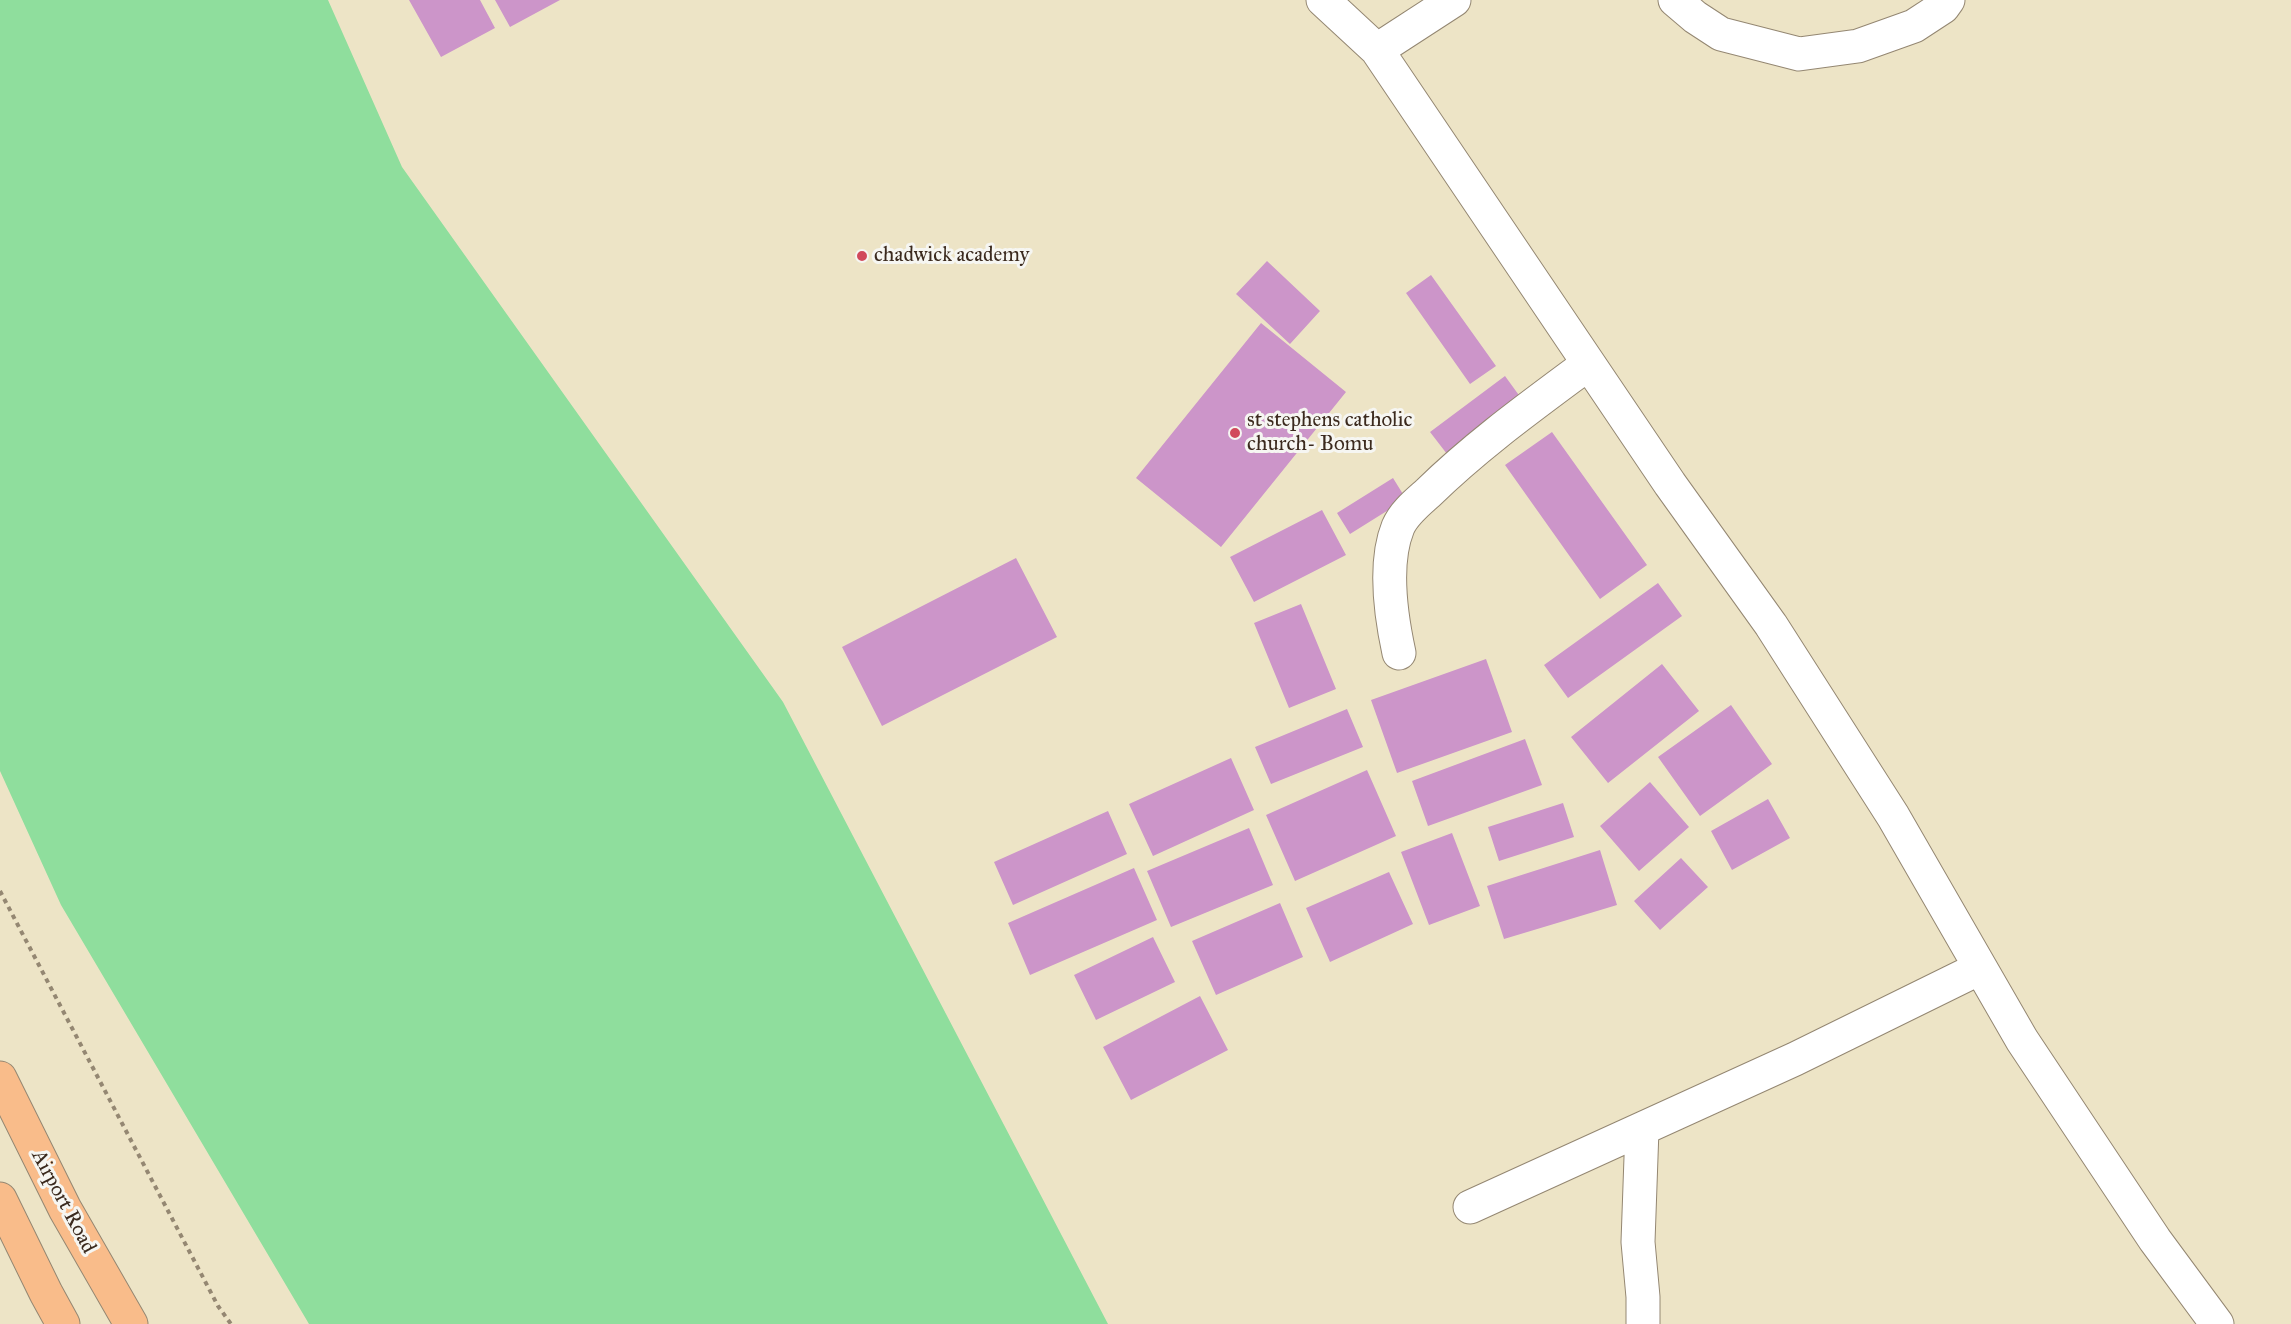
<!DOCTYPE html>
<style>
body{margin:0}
canvas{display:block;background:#ede4c6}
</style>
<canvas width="2291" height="1324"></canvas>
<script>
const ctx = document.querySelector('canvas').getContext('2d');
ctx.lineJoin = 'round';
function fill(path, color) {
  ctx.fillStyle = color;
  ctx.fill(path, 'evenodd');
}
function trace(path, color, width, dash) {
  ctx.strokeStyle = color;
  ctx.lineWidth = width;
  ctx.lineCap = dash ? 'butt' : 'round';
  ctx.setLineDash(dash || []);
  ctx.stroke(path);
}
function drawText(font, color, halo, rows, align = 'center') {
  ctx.font = font + ' "IM FELL Great Primer",serif';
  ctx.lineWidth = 6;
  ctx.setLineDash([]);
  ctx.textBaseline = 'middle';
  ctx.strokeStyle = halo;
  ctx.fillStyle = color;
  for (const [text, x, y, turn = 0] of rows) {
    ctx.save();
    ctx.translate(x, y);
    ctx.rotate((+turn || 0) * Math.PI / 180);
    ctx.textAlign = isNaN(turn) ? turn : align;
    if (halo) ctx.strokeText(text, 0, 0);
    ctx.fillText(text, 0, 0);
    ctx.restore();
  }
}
const green = new Path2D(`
 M0 0H328L402 167 783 702 1108 1324H309L61 905 0 771Z`);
const building = new Path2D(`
 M409 0H480L495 28 441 57Z
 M495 0H560L510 27Z
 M1267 261 1320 311 1290 344 1236 294Z
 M1431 275 1496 366 1470 384 1406 293Z
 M1261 323 1346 392 1221 547 1136 478Z
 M1505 376 1521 398 1447 454 1430 432Z
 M1552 432 1647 565 1600 599 1505 465Z
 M1393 478 1406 499 1350 534 1337 513Z
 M1322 510 1346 555 1254 602 1230 557Z
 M1016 558 1057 637 882 726 842 647Z
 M1658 583 1682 616 1568 698 1544 665Z
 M1301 604 1336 689 1289 708 1254 623Z
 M1486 659 1512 732 1397 773 1371 700Z
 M1662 664 1699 711 1608 783 1571 737Z
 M1731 705 1772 764 1700 816 1658 757Z
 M1347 709 1363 747 1271 784 1255 747Z
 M1525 739 1542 785 1428 826 1412 781Z
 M1231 758 1254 810 1153 856 1129 804Z
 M1367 770 1396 836 1295 881 1266 815Z
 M1650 782 1689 827 1639 871 1600 826Z
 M1768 799 1790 838 1732 870 1711 831Z
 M1563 803 1574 837 1499 861 1488 827Z
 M1108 811 1127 854 1013 905 994 862Z
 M1249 828 1273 885 1171 927 1147 871Z
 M1452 833 1480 906 1429 925 1401 852Z
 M1600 850 1617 905 1504 939 1487 886Z
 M1681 858 1708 887 1660 930 1634 901Z
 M1134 868 1157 920 1030 975 1008 923Z
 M1389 872 1413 924 1330 962 1306 908Z
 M1280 903 1303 957 1216 995 1192 941Z
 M1153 937 1175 982 1096 1020 1074 975Z
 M1200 996 1228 1050 1131 1100 1103 1047Z`);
const path = new Path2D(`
 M0 891 218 1306 231 1324`);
const minor = new Path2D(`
 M1323 0 1377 50 1670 484 1771 625 1893 816 2022 1040 2155 1240 2217 1324
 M1675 0 1695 17 1721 34 1799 54 1858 46 1914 26 1943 7 1948 0
 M1377 50 1454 0
 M1399 653C1391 616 1383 564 1398 527 1404 513 1418 502 1428 493 1477 445 1533 405 1588 364
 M1642 1129 1638 1242 1643 1297V1324
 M1470 1207 1795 1059 1980 968`);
const major = new Path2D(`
 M0 1078 65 1209 131 1324
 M0 1199 46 1293 63 1324`);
const markers = [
 [862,256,6,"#d1495b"],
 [1235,433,6,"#d1495b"]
];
const poiNames = [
 ["chadwick academy",874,256],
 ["st stephens catholic",1247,421],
 ["church- Bomu",1247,445]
];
const streetNames = [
 ["Airport Road",63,1202,62]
];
fill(green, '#8fde9d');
fill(building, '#cc95c9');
trace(minor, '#948772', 35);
trace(major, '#948772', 35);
trace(path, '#948772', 4, [4.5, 4.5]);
trace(minor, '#fff', 33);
trace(major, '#f9bc8a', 33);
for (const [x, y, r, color] of markers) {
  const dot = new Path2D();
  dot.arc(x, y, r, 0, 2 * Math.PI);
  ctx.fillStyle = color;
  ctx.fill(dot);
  trace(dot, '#f6f6f2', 2);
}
drawText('21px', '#3b2a1e', '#f6f6f2', poiNames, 'left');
drawText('21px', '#3b2a1e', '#f6f6f2', streetNames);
</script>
